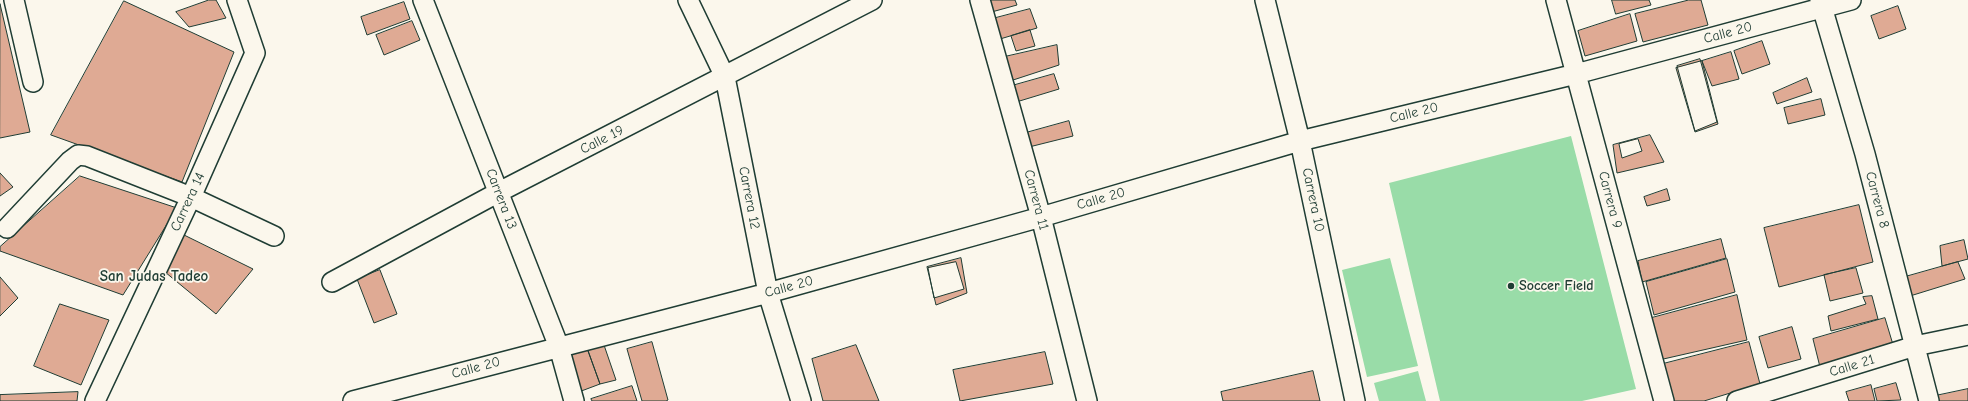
<!DOCTYPE html>
<style>
body{margin:0}
canvas{display:block;background:#fbf7ec}
</style>
<canvas width="1968" height="401"></canvas>
<script>
const ctx = document.querySelector('canvas').getContext('2d');
ctx.lineJoin = 'round';
function fill(path, color) {
  ctx.fillStyle = color;
  ctx.fill(path, 'evenodd');
}
function trace(path, color, width, dash) {
  ctx.strokeStyle = color;
  ctx.lineWidth = width;
  ctx.lineCap = dash ? 'butt' : 'round';
  ctx.setLineDash(dash || []);
  ctx.stroke(path);
}
function drawText(font, color, halo, rows, align = 'center') {
  ctx.font = font + ' "Comic Neue",sans-serif';
  ctx.lineWidth = 3.5;
  ctx.setLineDash([]);
  ctx.textBaseline = 'middle';
  ctx.strokeStyle = halo;
  ctx.fillStyle = color;
  for (const [text, x, y, turn = 0] of rows) {
    ctx.save();
    ctx.translate(x, y);
    ctx.rotate((+turn || 0) * Math.PI / 180);
    ctx.textAlign = isNaN(turn) ? turn : align;
    if (halo) ctx.strokeText(text, 0, 0);
    ctx.fillText(text, 0, 0);
    ctx.restore();
  }
}
const green = new Path2D(`
 M1571 136 1636 389 1582 401H1440L1389 183Z
 M1390 258 1418 366 1367 377 1342 270Z
 M1418 371 1426 401H1379L1374 383Z`);
const building = new Path2D(`
 M209 0H216L226 18 189 27 176 12Z
 M985 0H1015L1017 5 988 13Z
 M1612 0H1649L1651 5 1616 14Z
 M1689 0H1701L1708 25 1643 42 1635 14Z
 M124 1 234 52 182 182 51 135Z
 M404 2 410 19 367 35 361 17Z
 M0 4 30 132 0 138Z
 M1898 6 1906 29 1879 39 1871 16Z
 M1030 9 1037 28 1000 39 992 19Z
 M1630 14 1637 41 1585 56 1578 31Z
 M412 21 420 40 384 55 376 35Z
 M1030 30 1035 46 1016 51 1011 36Z
 M1762 41 1770 64 1742 74 1734 51Z
 M1057 45 1059 65 1007 82 1000 58Z
 M1731 52 1739 79 1712 86 1702 61Z
 M1700 59 1717 122 1695 131 1677 66Z
 M1702 61 1718 124 1695 132 1676 68Z
 M1054 74 1059 89 1013 103 1008 87Z
 M1807 78 1812 92 1777 104 1773 93Z
 M1821 99 1825 115 1788 124 1784 108Z
 M1069 121 1073 136 1025 148 1022 134Z
 M1650 135 1664 162 1617 173 1613 145Z
 M1638 139 1642 151 1622 158 1619 144Z
 M0 173 13 187 0 196Z
 M80 176 177 208 123 295 0 251V247Z
 M1667 189 1670 200 1647 206 1644 197Z
 M1859 205 1873 262 1779 287 1764 228Z
 M182 234 253 269 216 314 165 272Z
 M1721 239 1726 258 1642 282 1638 261Z
 M1964 240 1968 259 1942 266 1940 246Z
 M961 258 967 293 936 305 927 267Z
 M1727 259 1735 292 1654 315 1646 282Z
 M956 262 964 289 934 298 928 268Z
 M1958 262 1965 279 1910 296 1905 277Z
 M1856 268 1863 293 1830 301 1824 275Z
 M380 270 397 314 374 323 357 279Z
 M0 277 18 298 0 316Z
 M1737 295 1747 340 1659 360 1648 319Z
 M1872 296 1878 319 1831 331 1828 316 1866 304 1863 297Z
 M60 304 109 320 81 385 34 366Z
 M1885 318 1894 348 1820 367 1813 339Z
 M1792 327 1801 359 1768 368 1759 337Z
 M652 342 668 400 666 401H642L627 349Z
 M1749 342 1760 384 1704 401H1669L1659 365Z
 M604 345 616 380 600 384 587 348Z
 M856 345 879 401H823L812 359Z
 M587 348 600 384 576 393 566 355Z
 M1045 352 1053 384 960 401 953 370Z
 M1313 371 1320 401H1223L1221 392Z
 M1896 383 1901 400 1877 401 1874 389Z
 M1871 385 1875 401H1849L1846 392Z
 M632 386 637 401H592L591 399Z
 M1968 389V401H1936L1935 396Z
 M78 392 77 401H0V395Z`);
const minor = new Path2D(`
 M14 0 33 82
 M423 0 559 347 574 401
 M688 0 725 77 768 293 801 401
 M980 0 1041 217 1087 401
 M1265 0 1300 141 1355 401
 M1556 0 1664 401
 M1820 0 1865 154 1929 401
 M7 228 70 161 78 155 87 156 191 197 274 236
 M332 282 499 192 872 0
 M95 401 191 197 255 53 237 0
 M353 401 768 293 1041 217 1300 141 1576 74 1851 0
 M1737 401 1915 346 1968 335`);
const markers = [
 [1511,286,4,"#1f3d34"]
];
const streetNames = [
 ["Calle 20",1728,33,-15],
 ["Calle 20",1414,113,-14],
 ["Calle 19",602,140,-27],
 ["Carrera 12",749,198,79],
 ["Carrera 13",501,199,69],
 ["Calle 20",1101,199,-16],
 ["Carrera 11",1036,200,75],
 ["Carrera 10",1313,200,78],
 ["Carrera 9",1610,200,75],
 ["Carrera 8",1877,200,75],
 ["Carrera 14",188,202,-65],
 ["Calle 20",789,287,-15],
 ["Calle 21",1852,366,-17],
 ["Calle 20",476,368,-15]
];
const poiNames = [
 ["Soccer Field",1519,286]
];
const neighbourhoodNames = [
 ["San Judas Tadeo",154,277]
];
fill(green, '#99dca8');
fill(building, '#dfaa94');
trace(building, '#1f3d34', 1);
trace(minor, '#1f3d34', 22);
trace(minor, '#fbf7ec', 19);
for (const [x, y, r, color] of markers) {
  const dot = new Path2D();
  dot.arc(x, y, r, 0, 2 * Math.PI);
  ctx.fillStyle = color;
  ctx.fill(dot);
  trace(dot, '#fbf7ec', 1.5);
}
drawText('14px', '#1f3d34', '#fbf7ec', streetNames);
drawText('bold 14px', '#1f3d34', '#fbf7ec', poiNames, 'left');
drawText('bold 15px', '#1f3d34', '#fbf7ec', neighbourhoodNames);
</script>
